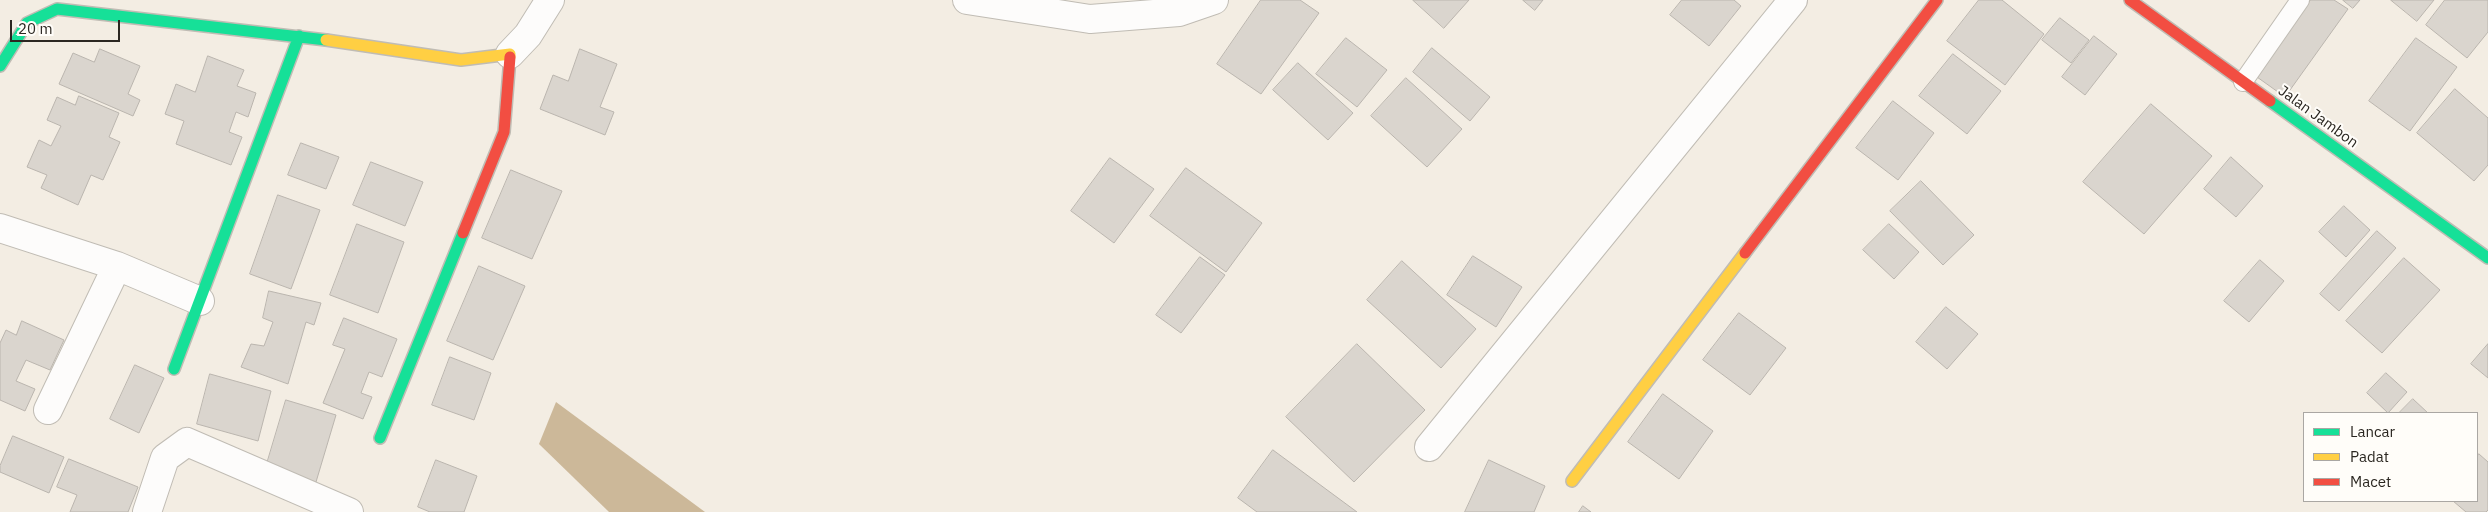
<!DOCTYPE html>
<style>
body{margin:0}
#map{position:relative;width:2488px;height:512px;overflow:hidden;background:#f3ede3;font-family:"IBM Plex Sans",sans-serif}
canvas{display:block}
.legend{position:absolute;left:2303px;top:412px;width:175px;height:90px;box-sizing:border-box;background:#fffdf9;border:1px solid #aaa7a3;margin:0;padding:6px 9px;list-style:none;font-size:15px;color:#2b2721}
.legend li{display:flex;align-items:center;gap:10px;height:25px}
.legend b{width:25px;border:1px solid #aaa7a3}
.scale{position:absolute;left:10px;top:20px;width:110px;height:22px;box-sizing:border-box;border:2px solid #2b2721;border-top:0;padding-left:6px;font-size:15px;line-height:18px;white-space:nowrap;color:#2b2721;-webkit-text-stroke:4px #fffdf9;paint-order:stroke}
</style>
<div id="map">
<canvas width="2488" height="512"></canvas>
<ul class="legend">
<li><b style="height:6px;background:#16e098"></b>Lancar</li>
<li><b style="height:6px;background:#ffcf43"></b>Padat</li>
<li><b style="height:6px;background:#f24e42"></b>Macet</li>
</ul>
<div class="scale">20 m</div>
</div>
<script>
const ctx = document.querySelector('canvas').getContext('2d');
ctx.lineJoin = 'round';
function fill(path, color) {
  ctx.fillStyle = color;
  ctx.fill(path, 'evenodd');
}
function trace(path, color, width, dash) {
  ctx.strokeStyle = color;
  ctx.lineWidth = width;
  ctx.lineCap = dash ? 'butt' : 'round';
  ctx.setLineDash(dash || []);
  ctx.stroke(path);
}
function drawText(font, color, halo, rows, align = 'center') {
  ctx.font = font + ' "IBM Plex Sans",sans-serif';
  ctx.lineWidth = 4;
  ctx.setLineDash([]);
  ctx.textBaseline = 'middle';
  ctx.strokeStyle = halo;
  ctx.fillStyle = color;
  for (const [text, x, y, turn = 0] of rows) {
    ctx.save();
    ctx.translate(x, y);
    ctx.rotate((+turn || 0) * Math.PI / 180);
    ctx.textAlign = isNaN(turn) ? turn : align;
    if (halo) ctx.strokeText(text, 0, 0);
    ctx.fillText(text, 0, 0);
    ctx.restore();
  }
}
const water = new Path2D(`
 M556 402 705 512H609L539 444Z`);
const building = new Path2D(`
 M1261 0H1300L1319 13 1261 94 1217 64Z
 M1413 0H1469L1444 28Z
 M1523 0H1543L1535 10Z
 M1682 0H1734L1741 6 1709 46 1670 15Z
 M1979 0H2002L2044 34 2005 85 1947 41Z
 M2311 0H2334L2348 9 2285 97 2257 77Z
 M2343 0H2360L2353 8Z
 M2391 0H2434L2417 21Z
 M2445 0H2488V32L2467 58 2426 25Z
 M2060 18 2089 40 2071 63 2042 40Z
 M2094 36 2117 54 2085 95 2062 77Z
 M1346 38 1387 70 1357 107 1316 74Z
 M2416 38 2457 67 2410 131 2369 101Z
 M1432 48 1490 97 1470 121 1413 72Z
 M100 49 140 66 128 94 140 100 133 116 59 84 73 53 94 62Z
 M580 49 617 64 600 107 614 112 605 135 540 109 553 75 568 81Z
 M1953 54 2001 91 1967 134 1919 96Z
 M208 56 244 70 237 86 256 93 248 117 236 112 229 132 242 137 231 165 176 144 184 121 165 114 176 84 195 92Z
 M1298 63 1353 113 1328 140 1273 90Z
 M1406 78 1462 129 1427 167 1371 116Z
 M2455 89 2488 118V165L2474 181 2417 133Z
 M79 96 119 113 109 137 120 142 103 180 91 175 78 205 41 188 47 175 27 167 39 140 51 146 61 126 47 120 57 97 75 105Z
 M1893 101 1934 133 1898 180 1856 148Z
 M2151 104 2212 156 2144 234 2083 182Z
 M301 143 339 157 326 189 288 175Z
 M2231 157 2263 186 2236 217 2204 189Z
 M1110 158 1154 189 1114 243 1071 211Z
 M371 162 423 182 405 226 353 205Z
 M1186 168 1262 223 1226 272 1150 216Z
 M511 170 562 191 532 259 482 238Z
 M1921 181 1974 235 1943 265 1890 211Z
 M278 195 320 210 291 289 250 274Z
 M2344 206 2370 230 2346 257 2319 232Z
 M357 224 404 242 378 313 330 295Z
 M1889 224 1919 252 1894 279 1863 250Z
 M2377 231 2396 248 2339 311 2320 294Z
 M1473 256 1522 287 1496 327 1447 295Z
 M1200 257 1225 275 1181 333 1156 315Z
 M2404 258 2440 290 2382 353 2346 321Z
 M2260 260 2284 281 2249 322 2224 301Z
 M1402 261 1476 329 1441 368 1367 300Z
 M479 266 525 286 493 360 447 341Z
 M269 291 321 303 314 325 306 322 288 384 241 367 251 344 264 346 273 322 263 318Z
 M1946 307 1978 334 1947 369 1916 342Z
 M1739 313 1786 348 1750 395 1703 360Z
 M344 318 397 339 382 377 369 372 361 393 372 397 363 419 323 403 345 349 333 345Z
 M22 321 64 340 50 370 26 360 16 381 35 389 25 411 0 400V343L6 330 16 335Z
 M1357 344 1425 410 1354 482 1286 417Z
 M2488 344V378L2471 364Z
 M450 357 491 373 474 420 432 405Z
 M135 365 164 378 139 433 110 419Z
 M2386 373 2407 392 2388 413 2367 393Z
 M210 374 271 391 258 441 197 424Z
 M1663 394 1713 431 1679 479 1628 442Z
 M2413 399 2428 413H2399Z
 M286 400 336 415 316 482 266 467Z
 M13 436 64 457 49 493 0 472V466Z
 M1273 450 1357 512H1257L1238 498Z
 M2479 454 2488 462V510L2486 512H2466L2453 501H2477V457Z
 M69 459 138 487 128 512H70L77 495 57 487Z
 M436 460 477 476 464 512H430L418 507Z
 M1489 460 1545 486 1534 512H1465Z
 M1583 506 1591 512H1579Z`);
const lane = new Path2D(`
 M2243 82 2300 0`);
const street = new Path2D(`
 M967 0 1090 19 1179 12 1214 0
 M510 54 528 35 550 0
 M0 228 117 266 200 301
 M48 410 117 266
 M1429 447 1793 0
 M147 512 165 458 187 442 349 512`);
const fast = new Path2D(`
 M0 66 27 23 57 9 326 40
 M2270 101 2488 258
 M174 369 299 36
 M380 438 463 233`);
const slow = new Path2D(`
 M326 40 461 60 510 54V57
 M1572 481 1745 253`);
const jam = new Path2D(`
 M2130 0 2270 101
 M463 233 504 132 510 57
 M1745 253 1937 0`);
const streetNames = [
 ["Jalan Jambon",2318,117,36]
];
fill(water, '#ccb899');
fill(building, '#dad5ce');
trace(building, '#bab5ae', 1);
trace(lane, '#c0bcb4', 20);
trace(street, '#c0bcb4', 30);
trace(fast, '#c0bcb4', 14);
trace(slow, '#c0bcb4', 14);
trace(jam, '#c0bcb4', 14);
trace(lane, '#fdfcfb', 18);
trace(street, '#fdfcfb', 28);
trace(fast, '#16e098', 11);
trace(slow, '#ffcf43', 11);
trace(jam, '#f24e42', 11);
drawText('15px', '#2b2721', '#fffdf9', streetNames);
</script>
